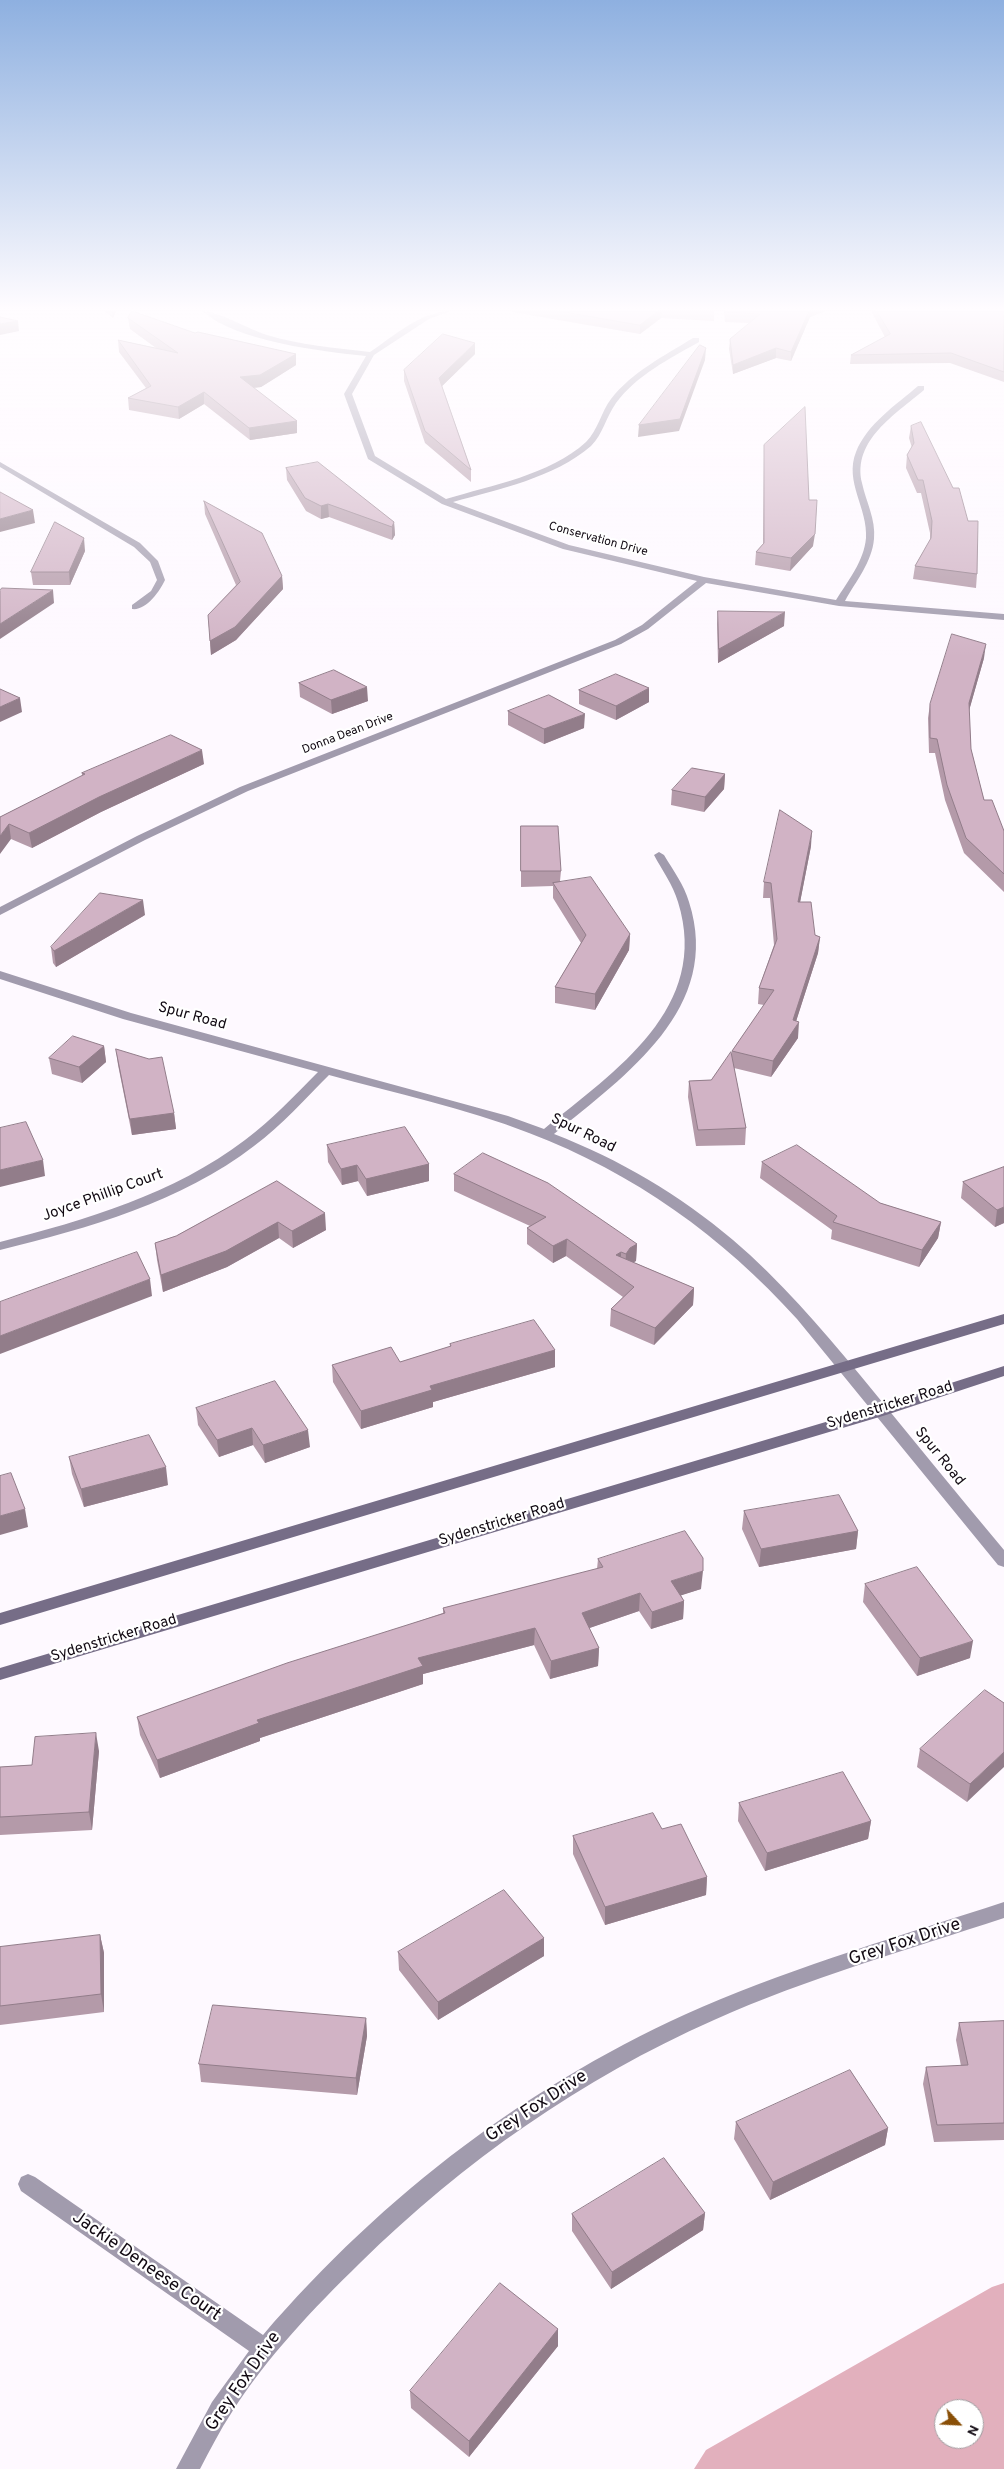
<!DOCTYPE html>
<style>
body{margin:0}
#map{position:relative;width:1004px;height:2469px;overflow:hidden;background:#fef9ff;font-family:Overpass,sans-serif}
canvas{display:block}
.north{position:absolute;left:934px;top:2399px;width:50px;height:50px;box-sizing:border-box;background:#fff;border:1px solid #a09da0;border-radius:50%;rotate:115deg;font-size:14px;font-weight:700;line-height:20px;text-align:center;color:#110912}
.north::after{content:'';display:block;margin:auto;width:18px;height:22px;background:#894f07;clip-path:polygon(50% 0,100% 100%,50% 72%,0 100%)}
</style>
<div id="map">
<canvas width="1004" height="2469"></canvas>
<div class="north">N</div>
</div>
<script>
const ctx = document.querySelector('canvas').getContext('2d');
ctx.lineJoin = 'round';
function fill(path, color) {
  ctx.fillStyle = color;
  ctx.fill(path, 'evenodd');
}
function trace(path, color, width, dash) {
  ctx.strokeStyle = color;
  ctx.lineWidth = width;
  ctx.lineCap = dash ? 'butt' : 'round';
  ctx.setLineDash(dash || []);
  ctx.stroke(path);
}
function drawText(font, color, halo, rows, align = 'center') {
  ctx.font = font + ' Overpass,sans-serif';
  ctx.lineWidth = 4.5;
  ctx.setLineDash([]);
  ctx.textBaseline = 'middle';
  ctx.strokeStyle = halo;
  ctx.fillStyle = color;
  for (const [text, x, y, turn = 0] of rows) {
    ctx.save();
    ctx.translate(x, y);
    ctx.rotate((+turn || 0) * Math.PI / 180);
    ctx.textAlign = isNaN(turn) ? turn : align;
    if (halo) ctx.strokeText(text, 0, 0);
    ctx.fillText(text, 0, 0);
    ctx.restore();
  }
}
const forest = new Path2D(`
 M1004 2283V2469H694L706 2450 992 2287ZM944 2409H974V2439H944Z`);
const minor = new Path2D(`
 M202 311C218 311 248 329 267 335 300 345 335 348 370 352 394 336 421 311 451 311L429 319 374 355 352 394 375 456 446 499C492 485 550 475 586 442 598 430 601 412 611 399 632 372 664 356 693 338H699V342C669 359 637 375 616 403 606 417 603 434 591 446 554 478 499 489 453 502L569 545 704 577 836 600C848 581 864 561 866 538 868 508 844 482 856 452 867 424 896 405 918 386H924V390C896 414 852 440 862 483 866 502 876 519 874 539 872 562 856 581 845 601L1004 614V620L839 606 706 583 648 629 621 644 248 791 145 840 0 915V907L137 836 240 787 615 640 642 625 697 581 563 549 442 504 368 459 344 394 366 356C320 351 238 342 202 311Z
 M0 462 140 543 158 561 165 580C160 591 146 611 132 609V605L151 591 157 580 150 562 134 547 0 467Z
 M659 852 664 855C673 870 684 885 689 902 723 1008 626 1075 554 1134 619 1159 680 1195 733 1240 780 1280 820 1327 860 1375 908 1433 955 1492 1004 1550V1567L998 1565 797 1319C722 1236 634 1173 529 1133 465 1108 395 1093 329 1075 305 1099 282 1125 254 1146 181 1202 89 1228 0 1250V1242C86 1220 174 1194 245 1140 272 1120 294 1096 318 1072L123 1019 0 979V971L131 1013 508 1116 544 1129C615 1071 711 1008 678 902 673 885 662 870 654 855Z
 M1004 1902V1918C907 1950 808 1978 714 2020 581 2079 464 2161 360 2263 313 2309 267 2357 232 2412 220 2430 210 2450 200 2469H176L212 2402 249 2351 21 2191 18 2184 21 2177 28 2174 35 2177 263 2335C384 2194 532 2081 702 2007 800 1965 903 1935 1004 1902Z`);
const secondary = new Path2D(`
 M1004 1314V1324L0 1625V1613Z
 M1004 1366V1376L886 1415 0 1680V1668L876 1407Z`);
const wall = new Path2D(`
 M104 311H116L113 318Z
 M512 311H714V321L661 318 640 334 512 312Z
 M724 311H825L810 317 791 361 776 358 733 374 729 349 730 339 750 323 725 322Z
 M871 311H1004V382L950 363 850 364 851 355 885 337Z
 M128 318 195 333 296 354V365L261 387 253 388 297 421V433L250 440 204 404 179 419 129 410 128 398 146 388 119 352 118 340 156 348 130 329Z
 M475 354 442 386 471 470V482L425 443 404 381V370Z
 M911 426 977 574 976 588 913 579 915 566 930 540V533L921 493H917L906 468 907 455 912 448 909 438Z
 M764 445 809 500 813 546 790 571 755 565 756 552 763 544 764 457Z
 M286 468 394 522 395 535 392 540 329 517 321 519 306 511 287 480Z
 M204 501 282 576 283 589 236 640 211 655 208 615 236 585 205 514Z
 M85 551 70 585H33L31 572Z
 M718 611 784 626 718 663 717 624Z
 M984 658 969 710 971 749 984 800 1004 831V892L964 853 945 800 935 753H929L928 718 930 704Z
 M299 683 368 701 332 714 300 697Z
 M579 690 649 702 616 720 579 704Z
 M508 711 584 728 544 744 508 725Z
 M204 764 101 812 32 848 11 839 0 817 82 776V773Z
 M725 774 724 789 704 812 671 805 672 790Z
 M521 826 561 871 560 881 630 934 629 950 595 1010 555 1003V987L581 943 553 898V886L521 887Z
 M811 846 800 902 815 935 820 937 818 953 796 1021 798 1038 771 1077 734 1068 746 1128 745 1145 696 1146 688 1097 689 1081 711 1080 731 1056 732 1051 764 1005 758 1004 759 988 774 945 770 898H763L764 882Z
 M145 915 56 967 53 963 51 947Z
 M104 1046 106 1062 82 1083 52 1074 49 1058Z
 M116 1049 174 1113 176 1129 132 1135 118 1065Z
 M327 1145 429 1164V1181L367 1196 358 1181 342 1185 328 1162Z
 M762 1162 880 1203 941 1222 938 1238 919 1267 831 1239 832 1230 760 1178Z
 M1004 1167V1223L995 1227 961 1198 963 1182Z
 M454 1174 637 1244 636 1261 633 1262 694 1288 693 1305 654 1345 610 1326 611 1309 623 1297 566 1256 553 1263 527 1244V1228L530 1226 454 1191Z
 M277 1181 326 1230 293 1248 279 1238 227 1267 163 1292 157 1260 155 1243 176 1236Z
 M450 1344 555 1350V1367L433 1402V1407L361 1429 333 1382 332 1365 400 1362 450 1347Z
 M196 1408 310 1447 265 1463 253 1445 219 1457 198 1425Z
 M69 1457 168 1485 84 1507 72 1474Z
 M744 1511 858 1531 856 1549 759 1567 742 1529Z
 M598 1559 701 1589 681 1595 684 1601 683 1619 651 1629 639 1611 589 1628 599 1648 598 1666 550 1679 534 1645 423 1674V1684L260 1738V1741L160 1778 140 1735 137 1717 443 1613V1608L597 1569Z
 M865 1584 970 1658 917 1676 863 1602Z
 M1004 1703 967 1802 917 1767 920 1749Z
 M99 1751 92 1830 0 1835V1767L32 1765Z
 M739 1803 871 1821 868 1839 765 1871 738 1821Z
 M662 1829 707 1877 706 1895 605 1925 573 1854V1836Z
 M100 1935 104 1953V2012L0 2025V1947Z
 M544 1938V1956L438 2020 399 1970 398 1952Z
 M366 2018 367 2036 357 2095 201 2082 199 2064Z
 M1004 2021V2140L934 2142 923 2084 926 2067 961 2066 956 2040 959 2023Z
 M736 2122 888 2128 885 2145 770 2200 734 2139Z
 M705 2213 703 2230 611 2289 572 2231V2214Z
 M558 2329V2346L469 2457 411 2408 410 2391Z`);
const shadedWall = new Path2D(`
 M112 311H116L113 318Z
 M658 311H662L661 318 640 334V325Z
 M809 311H825L810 317 791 361V352Z
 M18 321 19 331 0 335V324Z
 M475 343V354L439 389V378Z
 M706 348 705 360 679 431 638 437 639 425Z
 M776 348V358L733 374V365Z
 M296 354V365L261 387 240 389V377Z
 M204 392V404L179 419 178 407Z
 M297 421V433L250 440 249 428Z
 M328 504 329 517 321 519V506Z
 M33 510 35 523 0 532V519Z
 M394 522 395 535 392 540V527Z
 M815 534 813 546 790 571 791 558Z
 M84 538 85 551 70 585 69 572Z
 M282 576 283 589 236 640 211 655 210 641Z
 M53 590 54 603 0 639V624Z
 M785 612 784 626 718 663 719 649Z
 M986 644 984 658 967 718 969 703Z
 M367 687 368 701 332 714 331 700Z
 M649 688V702L616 720V706Z
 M20 698 22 712 0 722V707Z
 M585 714 584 728 544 744V729Z
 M202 750 204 764 101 812 32 848 29 833 99 797Z
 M725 774 724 789 704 812 705 797Z
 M9 824 11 839 0 854V836Z
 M812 831 811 846 797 918 798 902Z
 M143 900 145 915 56 967 54 951Z
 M630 934 629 950 595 1010V994Z
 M820 937 818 953 793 1031 799 1022 798 1038 771 1077 773 1061 793 1020Z
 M104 1046 106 1062 82 1083 79 1067Z
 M174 1113 176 1129 132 1135 130 1119Z
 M43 1160 45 1176 0 1187V1170Z
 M429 1164V1181L367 1196 366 1179Z
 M357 1165 358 1181 342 1185 341 1169Z
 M1004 1207V1223L995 1227 997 1210Z
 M325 1213 326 1230 293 1248 292 1231Z
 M278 1222 279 1238 227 1267 163 1292 161 1275Z
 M941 1222 938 1238 919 1267 922 1250Z
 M567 1239 566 1256 553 1263V1246Z
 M637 1244 636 1261 629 1265 625 1271 626 1254 630 1248Z
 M621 1252V1269L616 1255Z
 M150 1279 152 1296 0 1354V1336Z
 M694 1288 693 1305 654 1345 655 1328Z
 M555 1350V1367L433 1402V1407L361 1429V1411L430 1386Z
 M252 1428 253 1445 219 1457 217 1440Z
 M308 1430 310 1447 265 1463 263 1445Z
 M166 1467 168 1485 84 1507 81 1489Z
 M25 1509 28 1527 0 1535V1516Z
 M858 1531 856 1549 759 1567 761 1549Z
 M703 1571 701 1589 670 1599 671 1581Z
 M640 1593 639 1611 581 1631 582 1613Z
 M684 1601 683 1619 651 1629 652 1612Z
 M535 1628 534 1645 423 1674V1684L260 1738V1741L160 1778 157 1760 257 1720 418 1658Z
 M973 1641 970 1658 917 1676 920 1658Z
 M599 1648 598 1666 550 1679 551 1661Z
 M96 1733 99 1751 92 1830 89 1812Z
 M1004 1752V1767L967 1802 970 1784Z
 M871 1821 868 1839 765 1871 767 1853Z
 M707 1877 706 1895 605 1925V1907Z
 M100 1935 104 1953V2012L101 1994Z
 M544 1938V1956L438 2020V2002Z
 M366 2018 367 2036 357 2095 356 2078Z
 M888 2128 885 2145 770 2200 773 2182Z
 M705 2213 703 2230 611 2289 612 2272Z
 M558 2329V2346L469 2457V2441Z`);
const building = new Path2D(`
 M132 311 195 333 198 332 296 354 260 375 240 377 297 421 249 428 204 392 178 407 128 398 151 386 118 340 178 353 128 318Z
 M559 311H658L640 325Z
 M726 311H809L791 352 776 348 733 365 730 339 760 314 726 312Z
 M877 311H1004V372L951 353 851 355 890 334Z
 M0 317 18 321 0 324Z
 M443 334 475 343 439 378 471 470 425 431 404 370Z
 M700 345 706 348 680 419 639 425Z
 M805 407 809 500H817L815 534 791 558 756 552 764 543V445Z
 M921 422 953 488H959L968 521H978L977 574 915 566 931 538 932 521 923 480H918L907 455 914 443 911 426Z
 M318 462 394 522 392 527 328 504 321 506 305 498 286 468Z
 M0 492 33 510 0 519Z
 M204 501 262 533 282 576 235 627 210 641 208 615 240 582Z
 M55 522 84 538 69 572H31Z
 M2 588 53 590 0 624V591Z
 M718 611 785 612 719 649Z
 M952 634 986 644 969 703 971 749 984 800H992L1004 831V874L966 838 947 785 937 739 930 738V704Z
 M334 670 367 687 331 700 299 683Z
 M616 674 649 688 616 706 579 690Z
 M0 689 20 698 0 707Z
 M549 695 585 714 544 729 508 711Z
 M171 735 202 750 99 797 29 833 9 824 0 836V817L85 774 82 773Z
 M692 768 725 774 705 797 672 790Z
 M780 810 812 831 798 902H811L815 935 820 937 793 1020 799 1022 773 1061 732 1051 774 990 759 988 777 939 771 883 764 882Z
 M521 826H558L561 871H521Z
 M591 877 630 934 595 994 555 987 586 935 553 883Z
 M100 893 143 900 54 951 51 947Z
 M73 1036 104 1046 79 1067 49 1058Z
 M116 1049 149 1059 162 1057 174 1113 130 1119Z
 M731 1052 746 1128 698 1130 689 1081 711 1080Z
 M26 1122 43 1160 0 1170V1128Z
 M405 1127 429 1164 366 1179 357 1165 341 1169 327 1145Z
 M797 1145 880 1203 941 1222 922 1250 833 1222 837 1216 762 1162Z
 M483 1153 548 1183 637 1244 630 1248 626 1254 621 1252 616 1255 694 1288 655 1328 611 1309 634 1287 567 1239 553 1246 527 1228 546 1217 454 1174Z
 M1004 1167V1207L997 1210 963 1182Z
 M277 1181 325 1213 292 1231 278 1222 226 1251 161 1275 155 1243 176 1236Z
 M137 1252 150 1279 0 1336V1302Z
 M534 1320 555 1350 430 1386 432 1390 361 1411 332 1365 391 1347 400 1362 451 1346 450 1344Z
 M275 1381 308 1430 263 1445 252 1428 217 1440 196 1408Z
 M149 1435 166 1467 81 1489 69 1457Z
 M11 1473 25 1509 0 1516V1476Z
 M839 1495 858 1531 761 1549 744 1511Z
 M685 1531 703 1558V1571L671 1581 684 1601 652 1612 640 1593 582 1613 599 1648 551 1661 535 1628 418 1658 423 1666 257 1720 259 1723 157 1760 137 1717 287 1663 445 1613 443 1608 603 1567 598 1559Z
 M917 1567 973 1641 920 1658 865 1584Z
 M985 1690 1004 1703V1752L970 1784 920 1749Z
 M96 1733 89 1812 0 1817V1767L32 1765 35 1737Z
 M843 1772 871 1821 767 1853 739 1803Z
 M653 1813 662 1829 681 1824 707 1877 605 1907 573 1836Z
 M504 1890 544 1938 438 2002 398 1952Z
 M100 1935 101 1994 0 2006V1947Z
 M213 2005 366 2018 356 2078 199 2064Z
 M1004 2021V2123L937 2125 926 2067 968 2065 959 2023Z
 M850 2070 888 2128 773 2182 736 2122Z
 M664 2158 705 2213 612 2272 572 2214Z
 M500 2283 558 2329 469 2441 410 2391Z`);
const farStreetnames = [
 ["Conservation Drive",598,540,15],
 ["Donna Dean Drive",348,734,-21]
];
const streetNames = [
 ["Spur Road",192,1017,15],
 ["Spur Road",583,1134,26],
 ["Joyce Phillip Court",103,1196,-20],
 ["Sydenstricker Road",890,1406,-17],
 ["Spur Road",939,1457,51],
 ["Sydenstricker Road",502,1523,-17],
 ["Sydenstricker Road",114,1639,-17]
];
const nearStreetnames = [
 ["Grey Fox Drive",905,1943,-18],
 ["Grey Fox Drive",537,2107,-33],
 ["Jackie Deneese Court",146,2267,35],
 ["Grey Fox Drive",244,2382,-55]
];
fill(forest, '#e2b0bd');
fill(minor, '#a19bad');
fill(secondary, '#766d87');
fill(wall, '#b49aa9');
fill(shadedWall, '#927d8a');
fill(building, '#d1b3c5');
trace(building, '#927d8a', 1);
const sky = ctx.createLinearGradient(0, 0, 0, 657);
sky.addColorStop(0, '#8eb0e0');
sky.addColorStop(0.47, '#fffcff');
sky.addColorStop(1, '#fffcff00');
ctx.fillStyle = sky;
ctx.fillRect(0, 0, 1004, 657);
drawText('12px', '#110912', '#fff', farStreetnames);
drawText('15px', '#110912', '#fff', streetNames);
drawText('18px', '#110912', '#fff', nearStreetnames);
</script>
